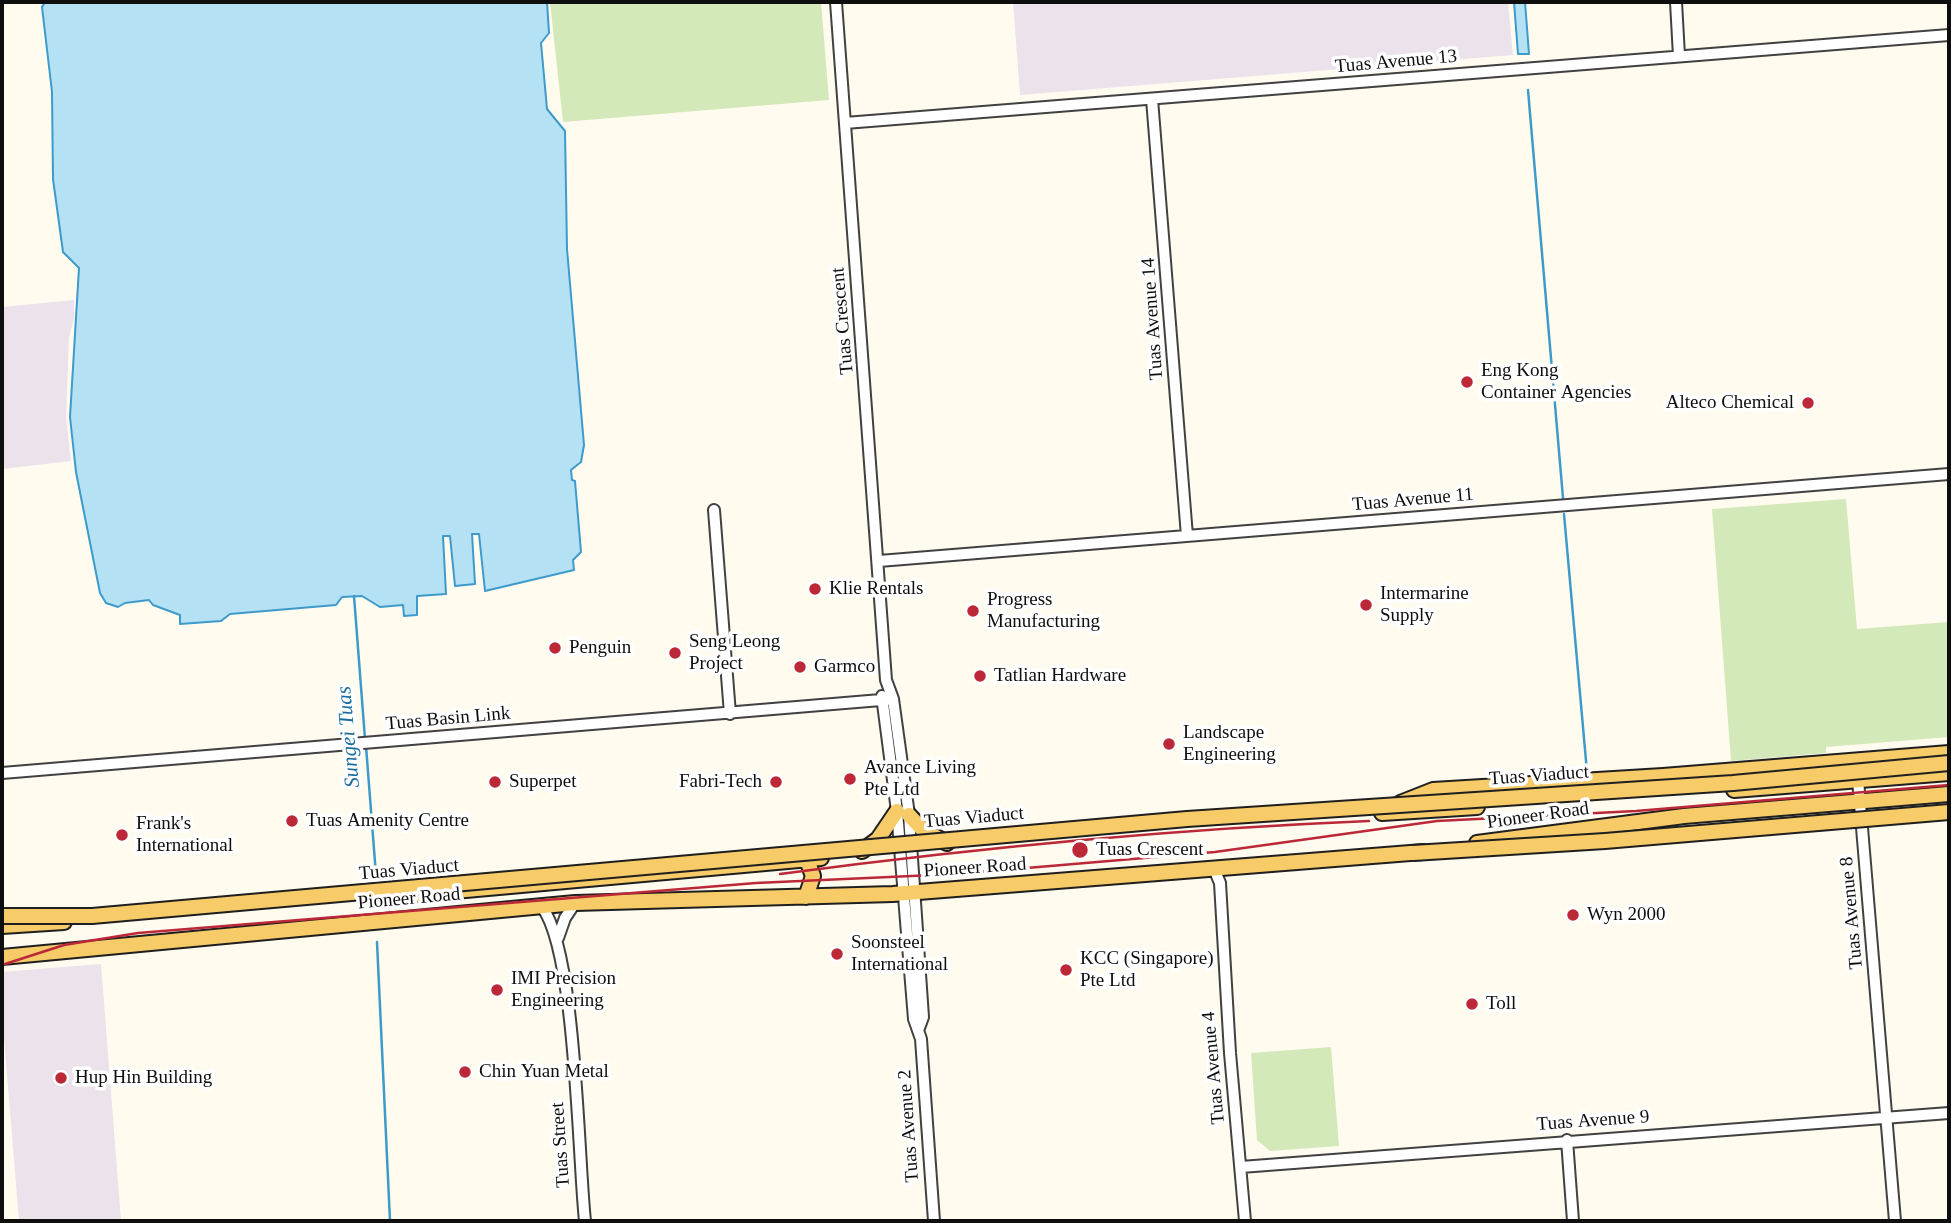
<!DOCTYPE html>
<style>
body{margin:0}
#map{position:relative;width:1951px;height:1223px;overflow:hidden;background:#fffbef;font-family:"Times New Roman",serif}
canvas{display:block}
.frame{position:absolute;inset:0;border:4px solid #0e0e0e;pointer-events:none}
</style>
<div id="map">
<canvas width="1951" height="1223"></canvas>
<div class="frame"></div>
</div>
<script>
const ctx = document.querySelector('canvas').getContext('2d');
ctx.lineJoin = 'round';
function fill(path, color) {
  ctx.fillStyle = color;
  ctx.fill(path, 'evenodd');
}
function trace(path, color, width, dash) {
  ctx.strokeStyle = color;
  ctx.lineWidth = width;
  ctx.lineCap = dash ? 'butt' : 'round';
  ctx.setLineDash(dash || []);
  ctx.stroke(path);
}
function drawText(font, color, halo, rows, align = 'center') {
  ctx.font = font + ' "Times New Roman",serif';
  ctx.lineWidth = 7;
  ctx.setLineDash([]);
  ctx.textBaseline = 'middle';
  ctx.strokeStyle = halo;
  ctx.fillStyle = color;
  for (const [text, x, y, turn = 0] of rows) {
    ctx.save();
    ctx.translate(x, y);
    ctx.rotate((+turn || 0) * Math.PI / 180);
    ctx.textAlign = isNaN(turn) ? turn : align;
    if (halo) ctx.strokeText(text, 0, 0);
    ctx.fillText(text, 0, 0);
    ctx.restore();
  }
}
const industrial = new Path2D(`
 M1013 2H1508L1513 55 1020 95Z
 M74 300V318L69 338 66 416 71 461 2 469V307Z
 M101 964 121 1221H19L2 1013V972Z`);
const green = new Path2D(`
 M550 2H821L829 100 563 122Z
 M1846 499 1857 629 1949 622V737L1826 747V753L1731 761 1712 509Z
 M1331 1047 1339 1146 1270 1151 1257 1140 1251 1053Z`);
const water = new Path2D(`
 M45 2H547L549 33 541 43 547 109 565 131 567 249 584 445 581 462 571 470 572 480 575 481 581 552 573 560 574 570 485 591 479 534H472L475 584 455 586 450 536H443L446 594 417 596V615L404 616 403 605 380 607 362 596 342 597 336 605 230 614 221 621 180 624V615L153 605 149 600 125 603 118 607 106 603 100 593 76 472 70 417 79 268 63 252 53 179 52 92 42 7Z
 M1514 2H1525L1529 54H1518Z`);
const stream = new Path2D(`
 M1528 90 1563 498
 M1564 514 1587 772
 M354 596 365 739
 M366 746 376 875
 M377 942 390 1221`);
const minor = new Path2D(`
 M836 2 886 680 893 699 909 815 923 1017 919 1028
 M1676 2 1679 56
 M1152 99 1187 536
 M845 123 1949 35
 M714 510 730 714
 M879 561 1949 474
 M882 696 897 811 914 1019 921 1039 934 1221
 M2 773 893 699
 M1858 780 1895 1221
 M1215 871 1220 883 1230 1053 1245 1221
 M542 907C576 951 578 1156 585 1221
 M558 938 565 918 575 903
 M1567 1140 1573 1221
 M1241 1167 1949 1113`);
const major = new Path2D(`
 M1734 790 1949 773
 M1400 803 1433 790 1663 776 1949 753
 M1382 813 1477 807
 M909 815 923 830 947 843
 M1477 843 1684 816 1949 794
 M862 851 878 839 897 811
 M806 897 813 876 807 860
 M377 898 821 858
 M2 926 64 922
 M2 957 575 903 893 894 1423 852`);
const rail = new Path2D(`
 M780 874C976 848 1171 829 1369 821
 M2 965 64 945 138 933 756 883 956 874 1215 852 1437 821 1636 811 1949 785`);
const majorBridge = new Path2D(`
 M1413 853 1605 841 1949 812
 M2 916H92L1187 819 1733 783 1949 763`);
const markers = [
 [1467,382,7,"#bc2837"],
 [1808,403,7,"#bc2837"],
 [815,589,7,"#bc2837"],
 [1366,605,7,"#bc2837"],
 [973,611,7,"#bc2837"],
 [555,648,7,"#bc2837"],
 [675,653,7,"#bc2837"],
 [800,667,7,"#bc2837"],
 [980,676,7,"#bc2837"],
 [1169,744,7,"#bc2837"],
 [850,779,7,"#bc2837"],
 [495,782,7,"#bc2837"],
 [776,782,7,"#bc2837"],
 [292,821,7,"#bc2837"],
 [122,835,7,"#bc2837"],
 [1080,850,9,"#bc2837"],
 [1573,915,7,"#bc2837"],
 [837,954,7,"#bc2837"],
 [1066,970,7,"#bc2837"],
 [497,990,7,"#bc2837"],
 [1472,1004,7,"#bc2837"],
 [465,1072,7,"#bc2837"],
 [61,1078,7,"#bc2837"]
];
const streetNames = [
 ["Tuas Avenue 13",1396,62,-5],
 ["Tuas Avenue 14",1153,319,-94],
 ["Tuas Crescent",843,321,-95],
 ["Tuas Avenue 11",1413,500,-5],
 ["Tuas Basin Link",448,719,-5],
 ["Tuas Viaduct",1539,776,-4],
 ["Pioneer Road",1538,816,-8],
 ["Tuas Viaduct",974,818,-5],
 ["Pioneer Road",975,868,-4],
 ["Tuas Viaduct",409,870,-5],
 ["Pioneer Road",409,899,-5],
 ["Tuas Avenue 8",1852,913,-95],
 ["Tuas Avenue 4",1214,1068,-95],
 ["Tuas Avenue 9",1593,1121,-4],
 ["Tuas Avenue 2",909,1126,-94],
 ["Tuas Street",561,1145,-94]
];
const poiNames = [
 ["Eng Kong",1481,371],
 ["Container Agencies",1481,393],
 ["Alteco Chemical",1794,403,"right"],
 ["Klie Rentals",829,589],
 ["Intermarine",1380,594],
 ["Supply",1380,616],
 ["Progress",987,600],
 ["Manufacturing",987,622],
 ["Seng Leong",689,642],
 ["Project",689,664],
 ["Penguin",569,648],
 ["Garmco",814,667],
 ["Tatlian Hardware",994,676],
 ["Landscape",1183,733],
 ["Engineering",1183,755],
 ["Avance Living",864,768],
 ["Pte Ltd",864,790],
 ["Superpet",509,782],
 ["Fabri-Tech",762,782,"right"],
 ["Tuas Amenity Centre",306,821],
 ["Frank's",136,824],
 ["International",136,846],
 ["Tuas Crescent",1096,850],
 ["Wyn 2000",1587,915],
 ["Soonsteel",851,943],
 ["International",851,965],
 ["KCC (Singapore)",1080,959],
 ["Pte Ltd",1080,981],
 ["IMI Precision",511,979],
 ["Engineering",511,1001],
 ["Toll",1486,1004],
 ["Chin Yuan Metal",479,1072],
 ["Hup Hin Building",75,1078]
];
const waterNames = [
 ["Sungei Tuas",349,737,-95]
];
fill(industrial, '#ebe2ec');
fill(green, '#d4e9b9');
fill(water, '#b5e1f5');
trace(water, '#3d9acb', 2);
trace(stream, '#3d9acb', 2.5);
trace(minor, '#414141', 14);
trace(major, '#1f1f1f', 18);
trace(minor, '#fff', 10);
trace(major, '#f6cb68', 14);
trace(rail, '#bc2837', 2.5);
trace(majorBridge, '#1f1f1f', 18, []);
trace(majorBridge, '#f6cb68', 14);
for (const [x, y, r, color] of markers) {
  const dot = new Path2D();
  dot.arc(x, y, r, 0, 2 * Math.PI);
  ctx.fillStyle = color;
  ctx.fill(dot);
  trace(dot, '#fff', 2.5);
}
drawText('19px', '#0e0e0e', '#fff', streetNames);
drawText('19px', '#0e0e0e', '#fff', poiNames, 'left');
drawText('italic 21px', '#196b9e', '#fff', waterNames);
</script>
